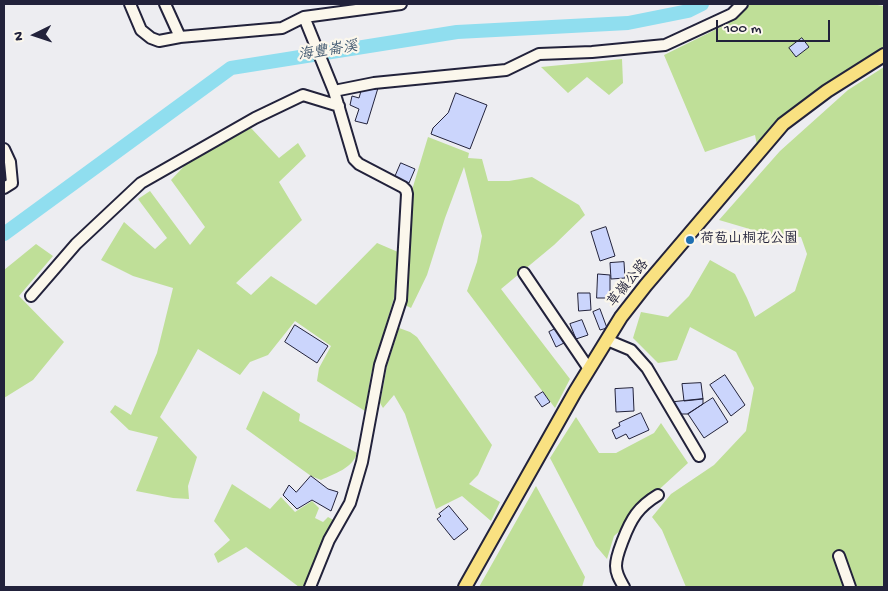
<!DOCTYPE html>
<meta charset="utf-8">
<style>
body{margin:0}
#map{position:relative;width:888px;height:591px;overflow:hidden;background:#ededf1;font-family:"Gochi Hand",sans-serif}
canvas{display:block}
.frame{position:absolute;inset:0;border:5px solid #22223b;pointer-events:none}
.north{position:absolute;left:10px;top:10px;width:50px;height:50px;-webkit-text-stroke:4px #fbf7ec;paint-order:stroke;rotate:266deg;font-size:14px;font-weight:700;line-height:20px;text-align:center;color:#22223b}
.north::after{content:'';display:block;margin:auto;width:18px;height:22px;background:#22223b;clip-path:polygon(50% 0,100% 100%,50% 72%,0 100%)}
.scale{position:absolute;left:716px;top:20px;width:114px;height:22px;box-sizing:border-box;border:2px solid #22223b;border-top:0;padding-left:6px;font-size:15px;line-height:18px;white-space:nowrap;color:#22223b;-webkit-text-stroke:4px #fbf7ec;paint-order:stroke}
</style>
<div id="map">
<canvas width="888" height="591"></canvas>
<div class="frame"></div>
<div class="north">N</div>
<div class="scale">100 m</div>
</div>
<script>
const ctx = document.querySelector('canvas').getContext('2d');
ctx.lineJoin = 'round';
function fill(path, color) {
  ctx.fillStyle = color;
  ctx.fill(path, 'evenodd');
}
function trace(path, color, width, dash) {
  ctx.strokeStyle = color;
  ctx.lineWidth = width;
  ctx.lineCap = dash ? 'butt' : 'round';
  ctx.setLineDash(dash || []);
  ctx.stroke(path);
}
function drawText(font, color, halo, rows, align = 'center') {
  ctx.font = font + ' "Gochi Hand","LXGW WenKai TC",sans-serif';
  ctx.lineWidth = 4.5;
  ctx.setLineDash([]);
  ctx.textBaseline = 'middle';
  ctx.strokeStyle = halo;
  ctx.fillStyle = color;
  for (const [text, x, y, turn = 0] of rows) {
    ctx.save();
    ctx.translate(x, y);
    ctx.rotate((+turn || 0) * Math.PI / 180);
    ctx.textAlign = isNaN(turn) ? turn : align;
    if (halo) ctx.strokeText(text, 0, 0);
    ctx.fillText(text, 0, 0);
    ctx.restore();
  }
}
const green = new Path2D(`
 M749 4H871L884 6V50L780 117 757 145 755 135 705 152 664 55 731 22Z
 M622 59 623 83 609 95 587 77 568 93 541 67Z
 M884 67V587H686L662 530 652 517 671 494 714 465 746 431 754 388 736 352 690 327 677 360 658 363 633 338 641 312 668 317 689 296 710 260 735 274 747 298 755 317 795 291 807 254 801 237 770 235 719 220 780 151 848 90Z
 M251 128 279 158 298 143 306 156 279 182 302 220 236 283 251 295 271 276 316 305 377 243 398 252 394 298 371 374 365 411 317 381 319 368 331 346 295 321 268 355 250 362 240 375 198 349 160 417 197 457 188 486 189 499 173 498 136 491 158 437 129 430 110 412 115 405 131 415 157 353 173 288 133 276 101 260 124 222 155 249 167 238 138 199 150 191 190 245 205 227 171 180 188 162Z
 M428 137 469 153 468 158 482 159 488 181H509L532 177 579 205 585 215 554 245 501 289 570 379 555 408 467 291 477 262 482 236 464 167 445 218 427 275 411 308 405 305 412 190Z
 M36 244 53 256 19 296 64 342 33 380 4 398V270Z
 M399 328 410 332 417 337 492 445 478 475 469 484 500 502 491 521 462 496 436 509 405 414 394 395 383 408 380 403 387 366Z
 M263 391 300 414 299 421 357 453C353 468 334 474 321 480L311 476 246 429Z
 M576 417 599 453H616L654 433 661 423 688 463 640 507 629 523 614 536 607 559 596 546 550 458Z
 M232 484 270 509 281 497 295 512 312 501 319 508 315 518 323 522 328 517 335 521 325 537 305 587H299L246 547 218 563 214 554 230 540 214 521Z
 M536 486 585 577 582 587H479Z`);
const river = new Path2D(`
 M4 234 231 68 457 32 628 23 688 11 702 4`);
const building = new Path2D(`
 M802 38 809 47 796 57 789 48Z
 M378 88 367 124 355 121 359 109 350 105 352 96 359 98 361 91Z
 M456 93 487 105 470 149 431 134 433 128 448 113Z
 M401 163 415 169 409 183 395 177Z
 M606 227 615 256 600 261 591 232Z
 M624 262 625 278 611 279 610 263Z
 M598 274 610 275V298H597Z
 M578 293H590L591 310 579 311Z
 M600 309 607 328 600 330 593 312Z
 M582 320 588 335 576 339 570 324Z
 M295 325 328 346 317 363 285 342Z
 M559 327 566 342 556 347 549 332Z
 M725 375 745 405 731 416 710 385Z
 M701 383 703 399 684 401 682 384Z
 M633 388 634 411 616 412 615 389Z
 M543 392 550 402 542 407 535 397Z
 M713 398 728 422 704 438 688 414Z
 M703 399V404L688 414H680L674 402Z
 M641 413 649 430 629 439 626 434 616 439 612 430 620 426 619 423Z
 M311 476 328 489 338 492 331 511 312 500 297 509 283 495 289 485 296 492Z
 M449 506 468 529 454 540 437 519 441 516 439 514Z`);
const minor = new Path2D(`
 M130 4 141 30 151 38 159 41 180 37 282 28 304 17 401 4
 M165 4 180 37
 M304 17 334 91 354 159 359 164 403 187 406 190 407 194 401 300 380 365 362 462 350 503 329 540 310 587
 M334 91 374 83 506 70 539 54 592 52 665 45 732 14 742 4
 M4 149 10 162 12 183 4 188
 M524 273 589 369
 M31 296 76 244 141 183 255 118 303 95 339 106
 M607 340 631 350 647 368 699 456
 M839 556 850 587
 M624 587C620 580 616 574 616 566 616 557 620 548 623 540 631 519 638 507 658 495`);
const major = new Path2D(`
 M465 587 575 392 621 317 646 285 783 124 827 91 884 55`);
const markers = [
 [690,240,5,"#1f6fb2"]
];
const poiNames = [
 ["荷苞山桐花公園",700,240]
];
const streetNames = [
 ["草嶺公路",629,284,-51]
];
const waterNames = [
 ["海豐崙溪",328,52,-9]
];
fill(green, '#bfdf98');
trace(river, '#90deef', 14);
fill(building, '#cbd5fc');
trace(building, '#22223b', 1);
trace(minor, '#22223b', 14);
trace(major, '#22223b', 16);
trace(minor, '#fbf7ec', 10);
trace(major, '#f9e181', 12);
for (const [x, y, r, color] of markers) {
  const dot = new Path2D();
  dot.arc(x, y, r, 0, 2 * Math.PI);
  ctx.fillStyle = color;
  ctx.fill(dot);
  trace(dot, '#fbf7ec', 2);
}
drawText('14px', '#22223b', '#fbf7ec', poiNames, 'left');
drawText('14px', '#22223b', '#fbf7ec', streetNames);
drawText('italic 15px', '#435a71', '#fbf7ec', waterNames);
</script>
